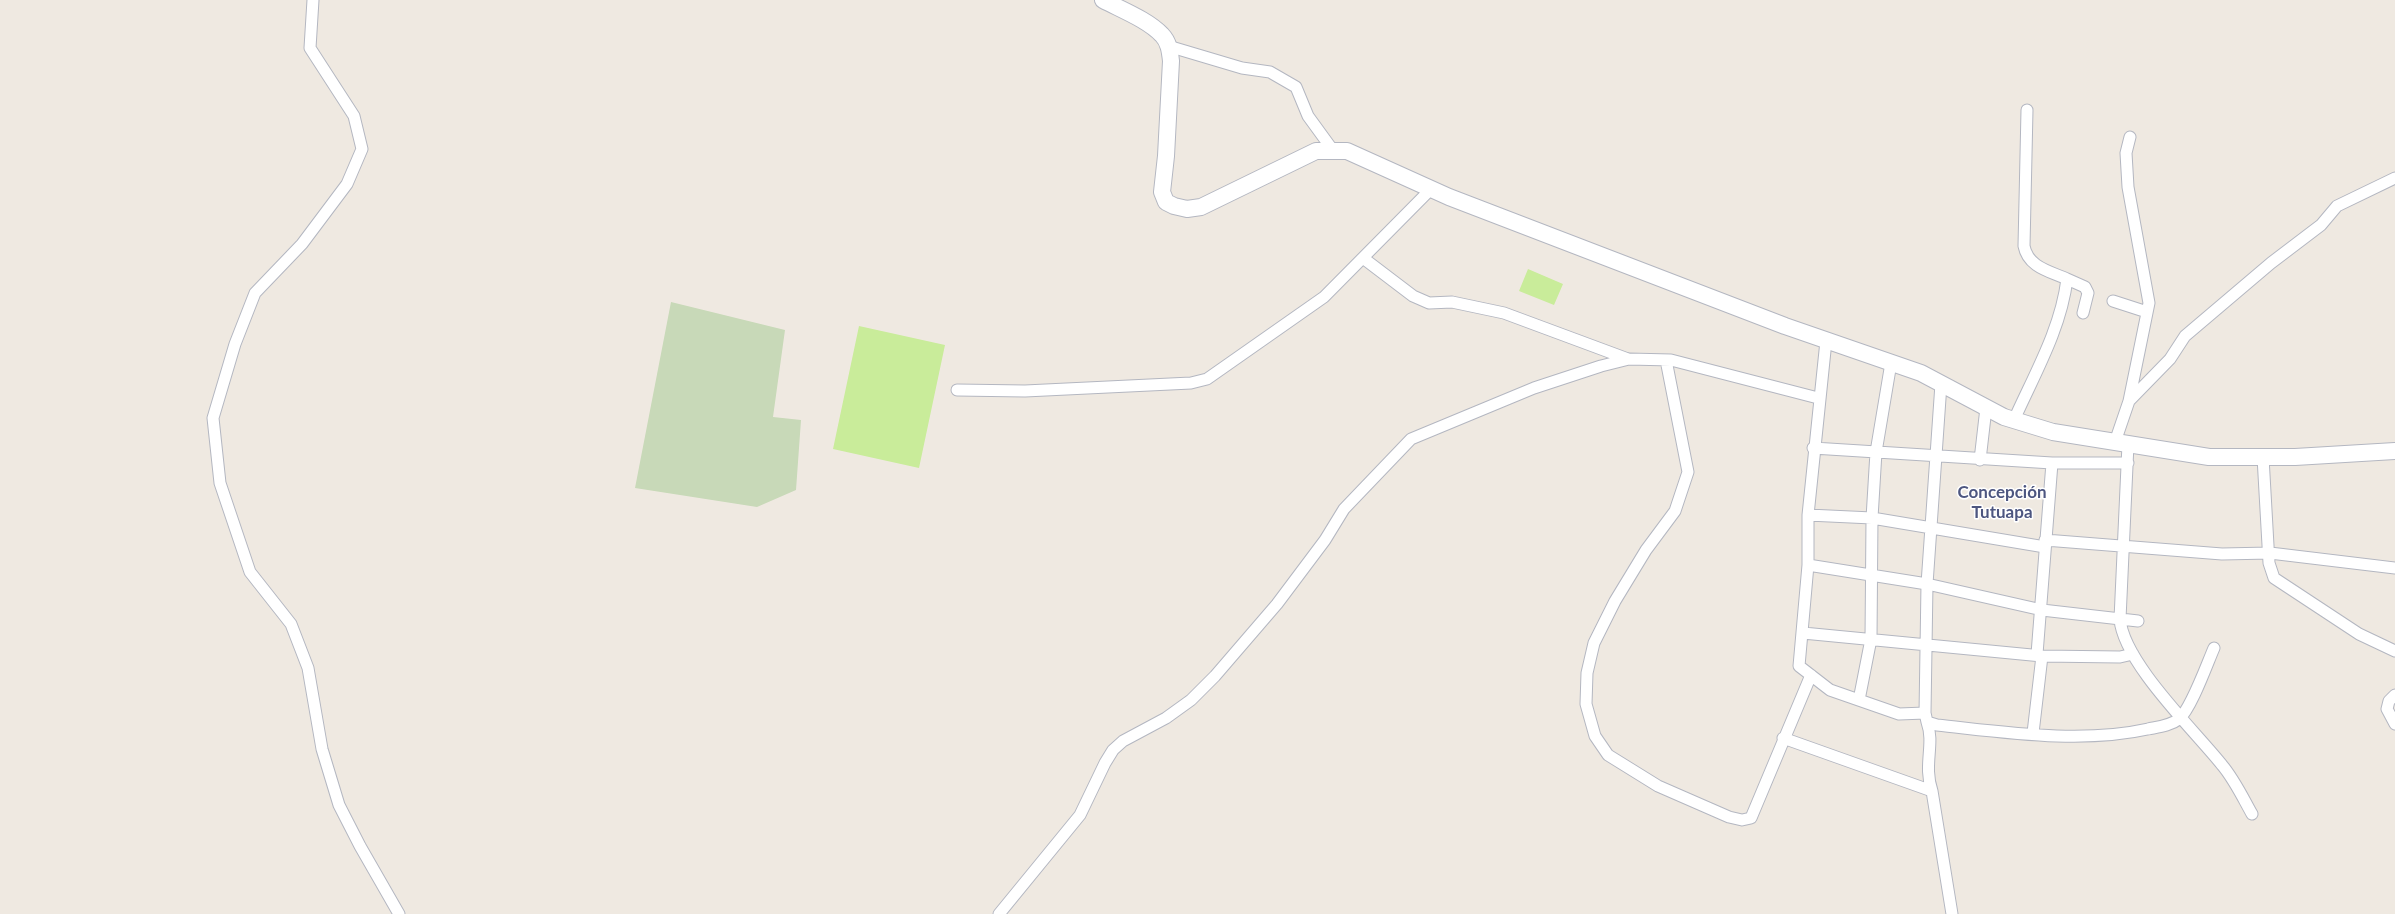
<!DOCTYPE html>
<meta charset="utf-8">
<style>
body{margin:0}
canvas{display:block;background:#efe9e1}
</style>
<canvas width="2395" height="914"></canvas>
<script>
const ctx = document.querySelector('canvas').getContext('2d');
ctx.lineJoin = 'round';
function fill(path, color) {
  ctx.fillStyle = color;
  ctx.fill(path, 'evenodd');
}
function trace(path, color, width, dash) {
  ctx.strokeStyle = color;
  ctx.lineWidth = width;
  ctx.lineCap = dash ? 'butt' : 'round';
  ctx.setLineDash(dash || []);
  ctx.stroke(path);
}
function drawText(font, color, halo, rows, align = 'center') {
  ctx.font = font + ' Lato,sans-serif';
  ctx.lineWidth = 3;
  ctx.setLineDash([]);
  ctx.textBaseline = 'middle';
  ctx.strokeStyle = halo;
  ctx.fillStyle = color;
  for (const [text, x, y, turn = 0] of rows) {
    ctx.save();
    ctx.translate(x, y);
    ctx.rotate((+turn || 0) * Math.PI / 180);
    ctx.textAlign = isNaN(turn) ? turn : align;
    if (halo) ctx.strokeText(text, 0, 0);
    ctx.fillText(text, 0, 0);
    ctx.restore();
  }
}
const cemetery = new Path2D(`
 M671 302 785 330 773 417 801 420 796 490 757 507 635 488Z`);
const pitch = new Path2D(`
 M1528 269 1563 284 1554 305 1519 291Z
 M859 326 945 345 919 468 833 449Z`);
const street = new Path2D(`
 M313 0 310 48 354 116 362 149 347 184 302 244 255 293 235 344 213 418 220 483 250 572 291 624 308 668 322 749 339 805 360 846 399 914
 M1168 46 1242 68 1270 72 1296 87 1308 116 1332 149
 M1363 258 1413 296 1429 303 1452 302 1504 313 1628 359
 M2067 279 2085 287 2088 293 2083 313
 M2113 301 2147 312
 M1826 341 1808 515V565L1799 666 1830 690 1899 714 1925 713 1927 722 1937 725C2004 732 2081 744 2148 729 2158 727 2170 726 2179 719 2191 709 2207 664 2214 648
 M1666 360 1688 472 1675 511 1646 550 1615 601 1594 643 1587 673 1586 704 1595 736 1608 755 1658 786 1729 817 1742 820 1751 818 1811 675
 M957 390 1025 391 1191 383 1207 379 1324 297 1431 189
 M2129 401 2149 303 2128 187 2126 153 2130 137
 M2014 420C2034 375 2061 329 2067 279 2049 271 2028 267 2024 246L2027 110
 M2115 442 2129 401 2170 359 2185 336 2271 263 2321 225 2337 206 2395 178
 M2128 444 2120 619C2123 662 2195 731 2222 765 2234 779 2243 798 2252 814
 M1813 448 2052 463H2128
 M2263 457 2269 563 2274 578 2359 634 2395 651
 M1980 460 1986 408
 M1808 515 1872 518 2045 547
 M2045 540 2222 554 2270 553 2395 568
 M1808 565 1927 584 2042 610 2138 621
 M1803 633 2042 656 2120 657 2133 654
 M2395 695 2389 701 2387 709 2395 724
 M1859 700 1871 639 1872 518 1876 452 1891 363
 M1925 713 1927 584 1941 384
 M1927 722C1935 744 1923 765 1932 791L1952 914
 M2033 733 2042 656 2037 654 2052 463
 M1783 738 1932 791
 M999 914 1080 815 1105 763 1113 750 1123 741 1166 718 1191 700 1215 676 1277 604 1325 540 1344 509 1411 439 1534 388 1601 366 1629 359 1671 360 1818 398`);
const secondary = new Path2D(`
 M1103 0C1122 10 1148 20 1162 35 1169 42 1170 52 1171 61L1166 156 1162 192 1166 202 1174 206 1187 209 1201 207 1316 151H1347L1449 197 1785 326 1921 373 2004 417 2053 432 2209 457H2295L2395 451`);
const districtNames = [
 ["Concepción",2002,493],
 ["Tutuapa",2002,513]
];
fill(cemetery, '#c8d9b8');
fill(pitch, '#c9ec9a');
trace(street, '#b4b7c1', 13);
trace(secondary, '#b4b7c1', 18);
trace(street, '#fff', 11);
trace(secondary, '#fff', 16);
drawText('bold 17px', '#4d5680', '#fff', districtNames);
</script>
